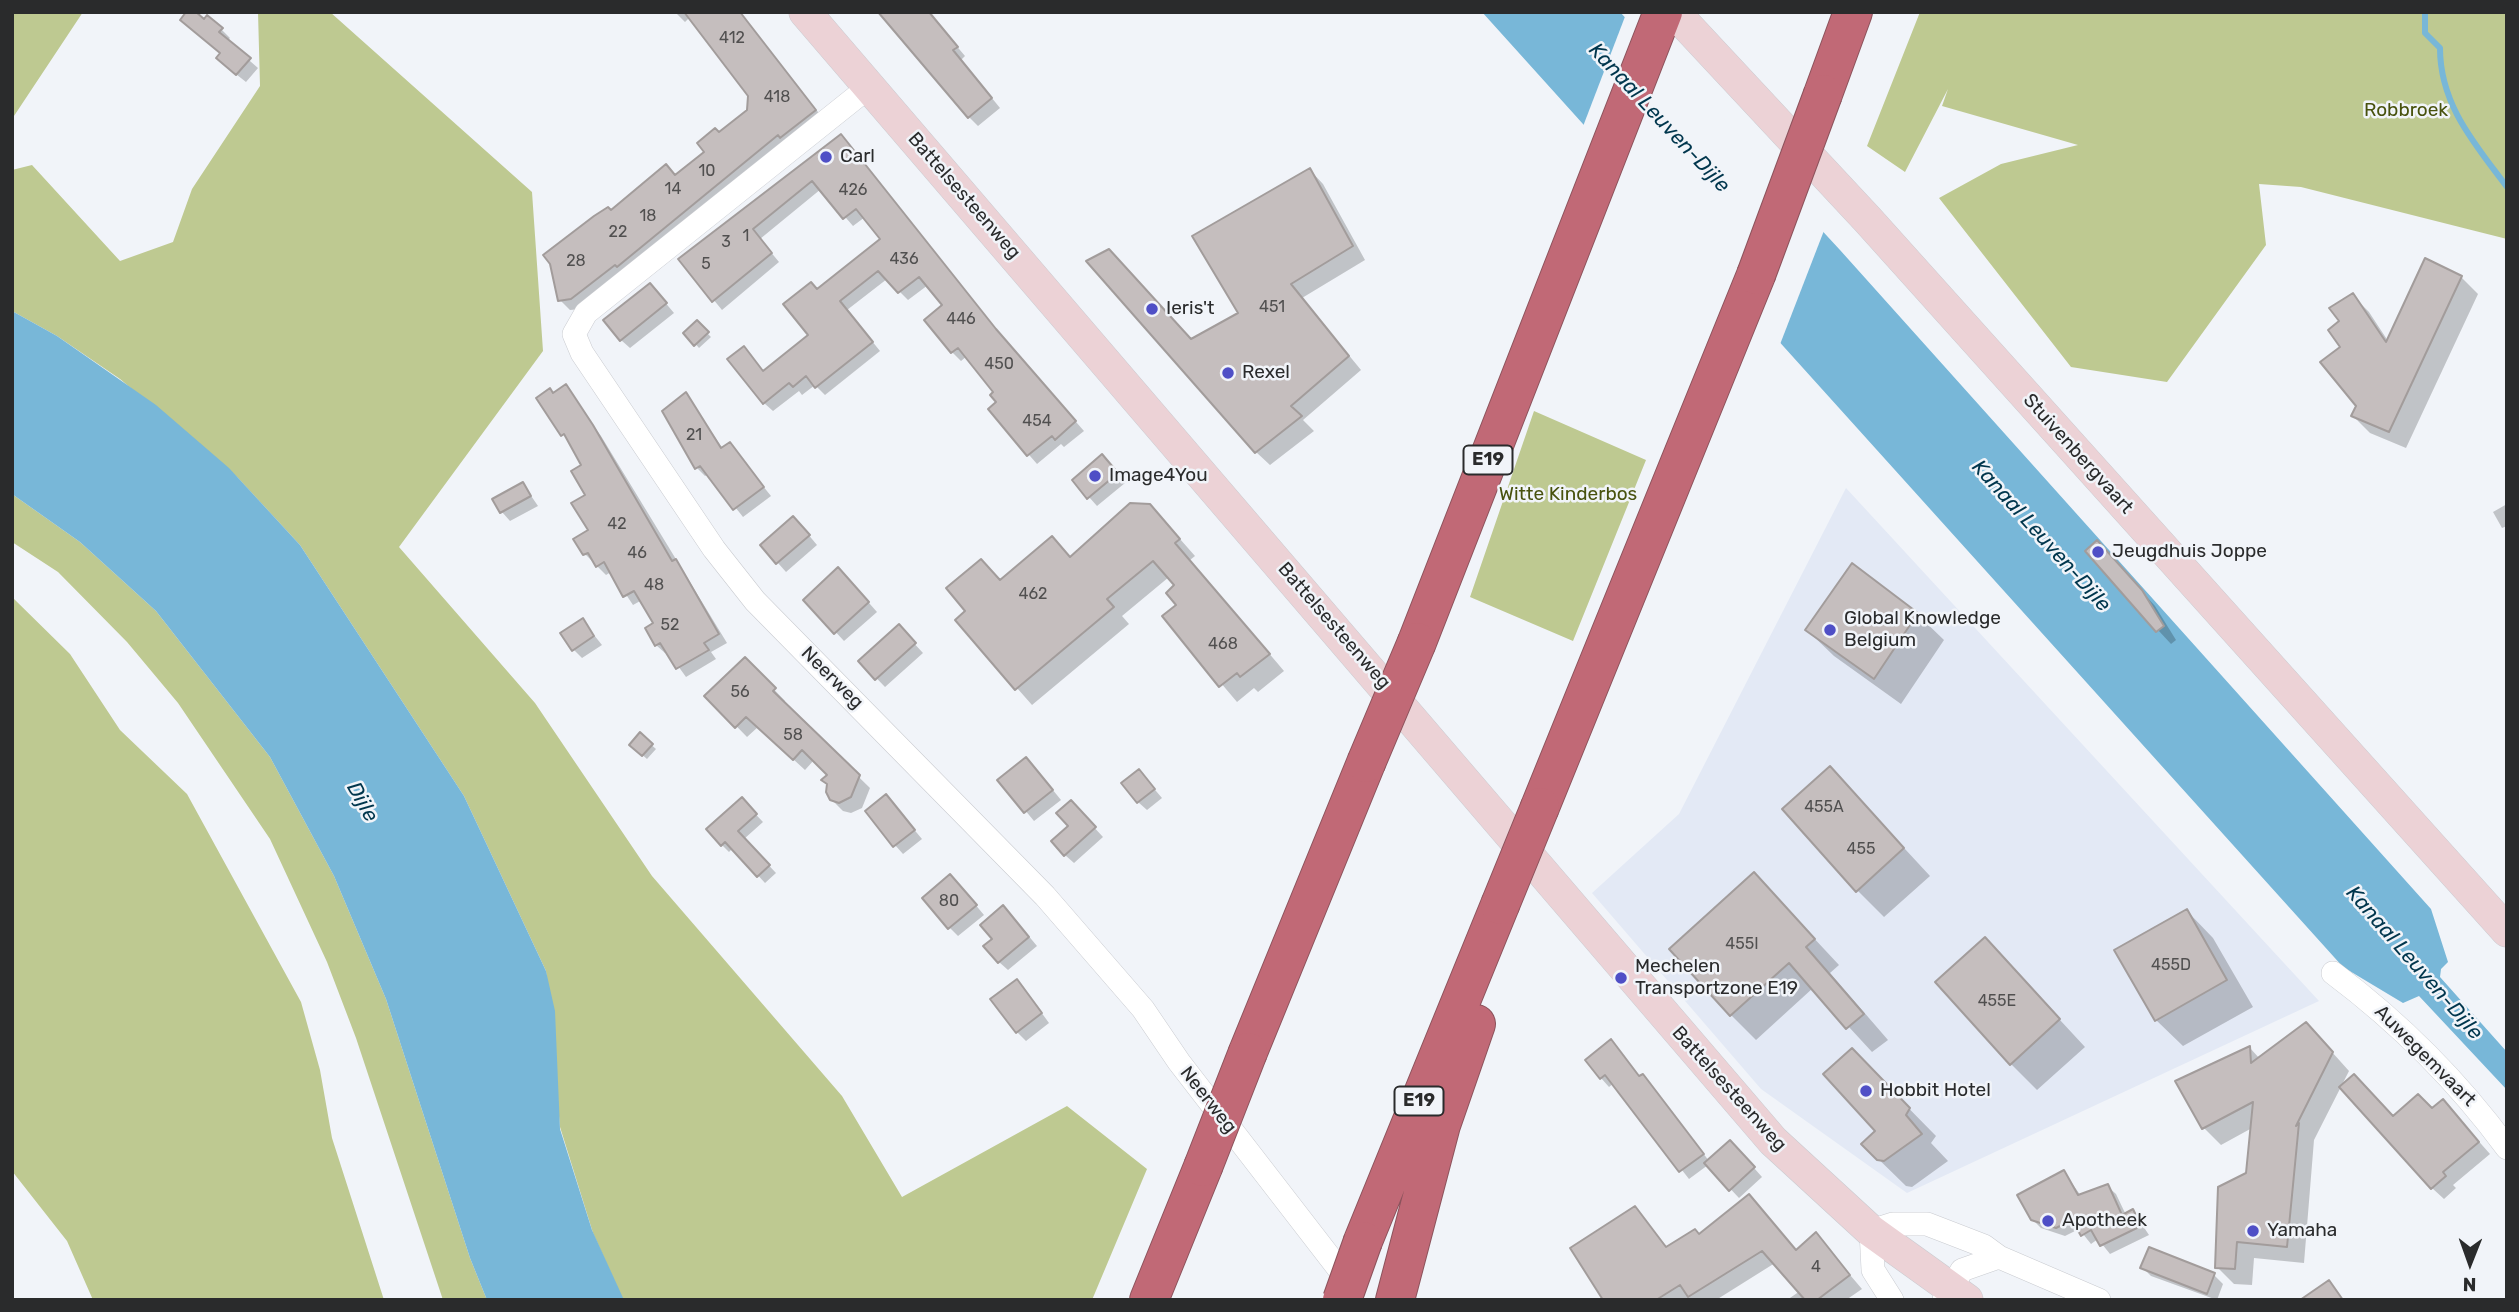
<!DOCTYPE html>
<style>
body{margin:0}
#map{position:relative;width:2519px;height:1312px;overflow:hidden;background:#f1f4f9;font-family:Rubik,sans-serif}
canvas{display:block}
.frame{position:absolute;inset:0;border:14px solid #2a2b2c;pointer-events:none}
.north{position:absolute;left:2435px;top:1228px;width:70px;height:70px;-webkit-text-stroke:5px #f1f4f9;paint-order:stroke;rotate:181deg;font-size:19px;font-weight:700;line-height:28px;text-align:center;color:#2a2b2c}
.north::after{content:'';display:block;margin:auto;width:24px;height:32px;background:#2a2b2c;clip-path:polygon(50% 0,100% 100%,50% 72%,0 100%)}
</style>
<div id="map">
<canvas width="2519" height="1312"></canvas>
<div class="frame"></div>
<div class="north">N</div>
</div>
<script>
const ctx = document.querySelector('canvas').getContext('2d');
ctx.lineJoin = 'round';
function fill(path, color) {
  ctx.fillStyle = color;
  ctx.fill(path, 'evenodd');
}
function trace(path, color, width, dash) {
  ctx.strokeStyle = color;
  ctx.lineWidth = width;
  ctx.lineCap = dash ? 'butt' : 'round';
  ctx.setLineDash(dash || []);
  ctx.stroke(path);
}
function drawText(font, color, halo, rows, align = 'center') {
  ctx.font = font + ' Rubik,sans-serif';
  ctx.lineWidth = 5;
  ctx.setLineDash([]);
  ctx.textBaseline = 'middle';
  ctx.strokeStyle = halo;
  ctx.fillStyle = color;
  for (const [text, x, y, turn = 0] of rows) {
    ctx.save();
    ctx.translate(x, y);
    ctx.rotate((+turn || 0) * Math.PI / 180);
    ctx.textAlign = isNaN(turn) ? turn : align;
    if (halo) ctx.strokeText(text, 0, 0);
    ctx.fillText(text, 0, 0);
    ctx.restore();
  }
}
const built = new Path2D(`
 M1846 488 2319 1001 1907 1193 1761 1089 1592 893 1679 814Z`);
const green = new Path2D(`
 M12 12H83L12 119Z
 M258 12H330L532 192 543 351 399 547 535 703 652 876 842 1096 902 1197 1067 1106 1147 1169 1092 1300H623L593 1233 560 1127 546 971 464 796 300 545 238 478 120 379 57 336 12 311V170L32 165 120 261 173 242 192 189 260 86Z
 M1920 12H2507V239L2301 187 2259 184 2266 245 2167 382 2071 367 1939 198 2001 164 2078 145 1942 106 1948 89 1905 172 1867 146Z
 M1534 411 1646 460 1573 641 1470 597Z
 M12 494 80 542 156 611 270 757 334 876 386 999 470 1258 487 1300H443L356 1038 327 962 270 839 178 703 127 642 58 572 12 542Z
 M12 597 70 654 120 730 187 794 301 1002 320 1070 332 1138 384 1300H93L67 1241 12 1171Z`);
const water = new Path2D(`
 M1482 12H1620L1840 250 2431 909 2448 962 2441 969 2440 977 2507 1052V1090L2419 996 2403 1003 2343 967Z
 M12 311 57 336 156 405 229 468 300 545 464 796 546 971 555 1011 560 1129 592 1230 624 1300H487L470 1258 386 999 334 876 270 757 156 611 80 542 12 494Z`);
const pier = new Path2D(`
 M1626 14 1825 228 1779 347 1582 129Z`);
const shadow = new Path2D(`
 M675 12H740L825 121 581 309 570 310 560 300 611 212 676 177 748 110 750 96 690 17 685 22Z
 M928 12 965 56 961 60 1000 108 978 126 969 117Z
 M221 29 230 38 227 41 258 68 246 82 227 67 222 54 195 30Z
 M841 136 1004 340 1084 431 1064 447 1061 444 1037 464 990 410 998 403 996 392 967 356 961 361 952 352 944 305 928 285 908 300 887 279 847 310 880 351 825 395 815 385 802 395 799 391 773 411 764 403 752 357 764 372 810 336 817 291 883 239 865 217 853 226 821 189 760 239 779 262 722 310 680 259Z
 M1310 170 1323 184 1365 260 1302 298 1361 370 1303 420 1314 431 1270 465 1256 452 1240 313Z
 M2461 277 2478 294 2406 448 2370 433 2353 416 2358 406 2342 347 2341 322 2352 295 2369 312 2388 341Z
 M658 294 674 313 630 348 621 340Z
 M697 323 711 337 699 348 686 333Z
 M565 387 601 436 727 643 711 652 716 659 686 677 668 652 665 653 656 645 655 624 642 600 633 605 611 572 606 575 585 554 590 531 584 466 572 444 563 434 554 395Z
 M686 394 723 449 729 444 771 496 743 517 709 474 705 476 697 468Z
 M1111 465 1125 483 1097 506 1089 497Z
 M523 484 538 506 510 521 502 512Z
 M2507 504V526L2502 528 2493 512Z
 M1150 505 1195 556 1190 560 1284 671 1258 692 1254 688 1237 702 1165 617 1178 605 1177 585 1169 577 1122 616 1129 624 1032 705 957 620 1001 581 1071 558Z
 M802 527 817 545 786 572 762 545Z
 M2110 556 2155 606 2176 640 2171 644 2158 630Z
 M847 578 877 612 844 641 806 600Z
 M1917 614 1944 640 1901 704 1834 656 1807 630Z
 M582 620 602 645 582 658 574 650Z
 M899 627 923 653 885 687 861 662Z
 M745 659 785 701 783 703 870 788 862 808 851 813 843 811 831 799 829 775 814 760 805 770 758 727 747 737 707 696Z
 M640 735 656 749 647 759 631 745Z
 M1035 768 1061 800 1034 821 1000 780Z
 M1830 768 1930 876 1884 917 1857 890Z
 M1139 771 1162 798 1147 810 1138 802Z
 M886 796 922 839 903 854 895 845Z
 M742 800 763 822 744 839 776 873 765 883 733 848 729 852 722 845Z
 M1079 811 1103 837 1074 863 1065 855 1070 826Z
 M1754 874 1839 965 1830 973 1888 1040 1872 1052 1813 988 1756 1040 1731 1015Z
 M959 885 984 915 958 936 950 928Z
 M2187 911 2213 938 2253 1007 2183 1046 2156 1020Z
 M1012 916 1037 946 1008 970 999 962 994 939Z
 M1985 939 2085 1047 2037 1090 2011 1064Z
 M1025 990 1049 1023 1026 1041 1017 1032Z
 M2323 1042 2349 1071 2314 1140 2304 1263 2254 1258 2252 1285 2234 1284 2217 1267 2247 1174 2252 1128 2221 1145 2204 1128 2250 1048 2260 1059Z
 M1619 1050 1640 1077 1651 1084 1709 1161 1739 1151 1762 1177 1739 1198 1708 1165 1689 1179 1614 1083 1609 1087 1601 1078Z
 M1878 1077 1936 1136 1931 1143 1948 1161 1912 1187 1906 1186 1863 1144 1877 1131Z
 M2443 1101 2490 1154 2453 1185 2456 1188 2444 1199 2432 1188 2393 1118 2432 1110Z
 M2064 1172 2081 1196 2107 1186 2116 1194 2126 1215 2133 1211 2149 1235 2110 1254 2098 1239 2091 1244 2079 1229 2065 1236 2041 1228 2032 1219Z
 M1749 1196 1797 1251 1816 1235 1862 1289 1846 1300H1787L1800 1291 1775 1263 1716 1300H1600L1604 1297 1635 1209 1668 1248 1699 1235Z
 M2150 1249 2214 1275 2223 1284 2217 1300 2151 1276 2142 1267Z`);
const stream = new Path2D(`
 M2425 12V33L2440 48C2440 105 2475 144 2507 187`);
const building = new Path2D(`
 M186 12H196L204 19 207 15 223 28 219 32 251 58 236 75 216 58 220 53 180 20Z
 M684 12H740L816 110 780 138 778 135 617 267 615 265 571 299 558 301 550 264 543 255 594 216 608 207 611 210 666 164 675 175 704 152 697 143 715 128 719 132 747 110 748 96Z
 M878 12H929L958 47 953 50 992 98 968 118Z
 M841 134 996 329 1076 421 1055 440 1052 436 1027 456 988 409 996 402 990 395 993 392 958 348 951 353 924 320 942 305 919 277 898 293 878 271 840 301 873 342 815 388 806 376 793 387 789 383 763 404 727 359 744 346 763 371 808 335 783 304 811 282 817 289 880 239 856 209 843 219 812 181 753 229 772 253 712 302 678 259Z
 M1310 168 1353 246 1291 284 1349 356 1291 406 1302 416 1255 453 1086 261 1109 249 1191 339 1238 313 1192 236Z
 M2425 258 2462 276 2389 432 2351 416 2356 406 2320 362 2340 347 2328 330 2339 321 2329 308 2353 293 2386 342Z
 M650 283 667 303 620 341 603 320Z
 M697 320 709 332 694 346 683 333Z
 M566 384 593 425 672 561 676 559 719 634 704 643 709 650 676 669 660 643 655 646 645 628 653 623 634 591 623 597 604 562 596 567 588 553 583 555 573 539 588 530 571 503 585 495 571 471 581 465 564 434 561 436 536 398 550 388 553 393Z
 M686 392 721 448 730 442 764 487 733 510 700 466 695 469 662 411Z
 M1102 454 1118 473 1087 499 1072 480Z
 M523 482 531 496 500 513 492 499Z
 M1130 503 1150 504 1180 539 1175 543 1270 654 1240 677 1237 673 1219 687 1162 616 1176 605 1166 593 1174 585 1153 561 1107 599 1114 607 1015 690 955 620 965 611 946 588 981 559 1000 580 1052 536 1070 557Z
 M793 516 810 535 776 564 760 545Z
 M2097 540 2142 590 2164 626 2156 632 2085 551Z
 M1852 563 1918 613 1874 679 1805 630Z
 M838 567 869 602 834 634 803 600Z
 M583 618 594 636 572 651 560 633Z
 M899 624 916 643 875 680 858 661Z
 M745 657 776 688 773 691 860 775 851 797 839 803 830 800 826 792 827 784 821 780 827 775 802 750 793 760 746 717 735 728 704 696Z
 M640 732 653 744 642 756 629 745Z
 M1026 757 1053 790 1024 813 997 780Z
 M1830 766 1904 848 1856 892 1782 809Z
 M1139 769 1155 789 1137 803 1121 783Z
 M886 794 915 830 893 847 865 811Z
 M742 797 757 814 738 831 770 865 757 877 725 842 721 846 706 829Z
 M1071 800 1096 827 1064 856 1051 841 1068 826 1056 813Z
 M1754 872 1815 939 1806 947 1864 1014 1846 1029 1789 963 1730 1016 1669 949Z
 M950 874 977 905 948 929 922 898Z
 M1003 905 1029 937 998 963 983 946 992 939 980 925Z
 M2187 909 2227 980 2155 1021 2114 950Z
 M1985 937 2060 1019 2010 1065 1935 982Z
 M1017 979 1042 1013 1016 1033 990 999Z
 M2306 1022 2333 1052 2296 1126 2299 1123 2287 1247 2237 1242 2235 1269 2215 1268 2218 1187 2246 1173 2253 1102 2202 1129 2175 1081 2250 1046 2251 1063Z
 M1611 1039 1639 1076 1643 1074 1704 1154 1679 1172 1605 1075 1600 1079 1585 1060Z
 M1852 1048 1910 1108 1906 1115 1922 1134 1884 1161 1877 1160 1861 1144 1875 1131 1823 1074Z
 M2354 1074 2393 1116 2418 1094 2432 1108 2443 1099 2479 1142 2443 1172 2446 1176 2431 1189 2339 1087Z
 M1730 1140 1755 1167 1729 1191 1704 1163Z
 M2064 1170 2078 1195 2108 1184 2122 1215 2133 1209 2141 1226 2100 1246 2091 1230 2081 1236 2072 1220 2056 1228 2031 1220 2017 1195Z
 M1749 1194 1796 1250 1816 1232 1850 1275 1817 1300H1805L1762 1251 1688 1297 1680 1285 1656 1300H1603L1570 1248 1635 1206 1666 1247 1695 1229 1699 1234Z
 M2149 1247 2215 1273 2207 1294 2140 1268Z
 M2329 1280 2343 1300H2300Z`);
const street = new Path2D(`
 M870 86 586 313 574 334 582 353 714 549 755 601 1045 896 1143 1009 1179 1062 1352 1286
 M2333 973C2401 1024 2457 1080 2507 1148
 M1892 1300 1873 1270 1871 1231 1893 1224H1927L1984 1246 1999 1257 2099 1300
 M1944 1300 1962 1270 1999 1257`);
const secondary = new Path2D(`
 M805 12 1773 1141 1871 1231 1967 1300
 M1674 12 1868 220 2507 931`);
const highway = new Path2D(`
 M1823 94 1853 12
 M1417 642 1663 12
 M1540 807 1756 275
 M1248 1052 1366 763
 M1363 1241 1500 905
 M1149 1300 1203 1167
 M1395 1300 1441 1125 1476 1024`);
const highwayBridge = new Path2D(`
 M1756 275 1823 94
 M1366 763 1417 642
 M1500 905 1540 807
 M1203 1167 1248 1052
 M1342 1300 1363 1241`);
const markers = [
 [826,157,7,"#4f4fc6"],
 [1152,309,7,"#4f4fc6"],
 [1228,373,7,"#4f4fc6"],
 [1095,476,7,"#4f4fc6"],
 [2098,552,7,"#4f4fc6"],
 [1830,630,7,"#4f4fc6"],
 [1621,978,7,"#4f4fc6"],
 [1866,1091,7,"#4f4fc6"],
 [2048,1221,7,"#4f4fc6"],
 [2253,1231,7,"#4f4fc6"]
];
const numberNames = [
 ["412",732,38],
 ["418",777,97],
 ["10",707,171],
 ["14",673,189],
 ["426",853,190],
 ["18",648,216],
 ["22",618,232],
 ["1",746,236],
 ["3",726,242],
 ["436",904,259],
 ["28",576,261],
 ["5",706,264],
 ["451",1272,307],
 ["446",961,319],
 ["450",999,364],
 ["454",1037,421],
 ["21",694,435],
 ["42",617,524],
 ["46",637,553],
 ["48",654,585],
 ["462",1033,594],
 ["52",670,625],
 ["468",1223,644],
 ["56",740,692],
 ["58",793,735],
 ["455A",1824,807],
 ["455",1861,849],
 ["80",949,901],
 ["455I",1742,944],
 ["455D",2171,965],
 ["455E",1997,1001],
 ["4",1816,1267]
];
const shields = [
 [1488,460,49],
 [1419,1101,49]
];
const shieldNames = [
 ["E19",1488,460],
 ["E19",1419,1101]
];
const parkNames = [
 ["Robbroek",2406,111],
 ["Witte Kinderbos",1568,495]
];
const poiNames = [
 ["Carl",840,157],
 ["Ieris't",1166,309],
 ["Rexel",1242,373],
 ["Image4You",1109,476],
 ["Jeugdhuis Joppe",2112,552],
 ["Global Knowledge",1844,619],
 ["Belgium",1844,641],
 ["Mechelen",1635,967],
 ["Transportzone E19",1635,989],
 ["Hobbit Hotel",1880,1091],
 ["Apotheek",2062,1221],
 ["Yamaha",2267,1231]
];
const streetNames = [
 ["Battelsesteenweg",964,196,49],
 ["Stuivenbergvaart",2078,454,48],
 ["Battelsesteenweg",1334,626,49],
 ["Neerweg",832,678,45],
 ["Auwegemvaart",2425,1056,45],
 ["Battelsesteenweg",1729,1089,48],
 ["Neerweg",1208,1100,52]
];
const waterNames = [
 ["Kanaal Leuven-Dijle",1659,118,47],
 ["Kanaal Leuven-Dijle",2041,536,48],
 ["Dijle",362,802,61],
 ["Kanaal Leuven-Dijle",2414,963,49]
];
fill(built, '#e3e9f5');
fill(green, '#bec991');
fill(water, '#78b7d8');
fill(pier, '#f1f4f9');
fill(shadow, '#0003');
trace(stream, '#78b7d8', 6);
fill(building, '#c5bebe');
trace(building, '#a29c9b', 2);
trace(street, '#c9cbd0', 24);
trace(secondary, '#c9cbd0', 33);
trace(highway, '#8c535c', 40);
trace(street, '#fff', 23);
trace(secondary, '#ecd2d6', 32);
trace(highway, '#c16976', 38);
trace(highwayBridge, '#8c535c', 40, []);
trace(highwayBridge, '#c16976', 38);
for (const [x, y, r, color] of markers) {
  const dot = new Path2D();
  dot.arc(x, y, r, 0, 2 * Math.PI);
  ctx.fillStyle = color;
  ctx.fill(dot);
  trace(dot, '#f1f4f9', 2.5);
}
drawText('16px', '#515050', null, numberNames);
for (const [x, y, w] of shields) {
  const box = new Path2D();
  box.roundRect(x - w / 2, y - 14.5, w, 29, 5);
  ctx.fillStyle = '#f1f4f9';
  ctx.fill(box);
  trace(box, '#2a2b2c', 2);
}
drawText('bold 18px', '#2a2b2c', null, shieldNames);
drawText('19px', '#48520e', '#f1f4f9', parkNames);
drawText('19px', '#2a2b2c', '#f1f4f9', poiNames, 'left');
drawText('19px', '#2a2b2c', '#f1f4f9', streetNames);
drawText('italic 21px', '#00364d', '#f1f4f9', waterNames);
</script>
